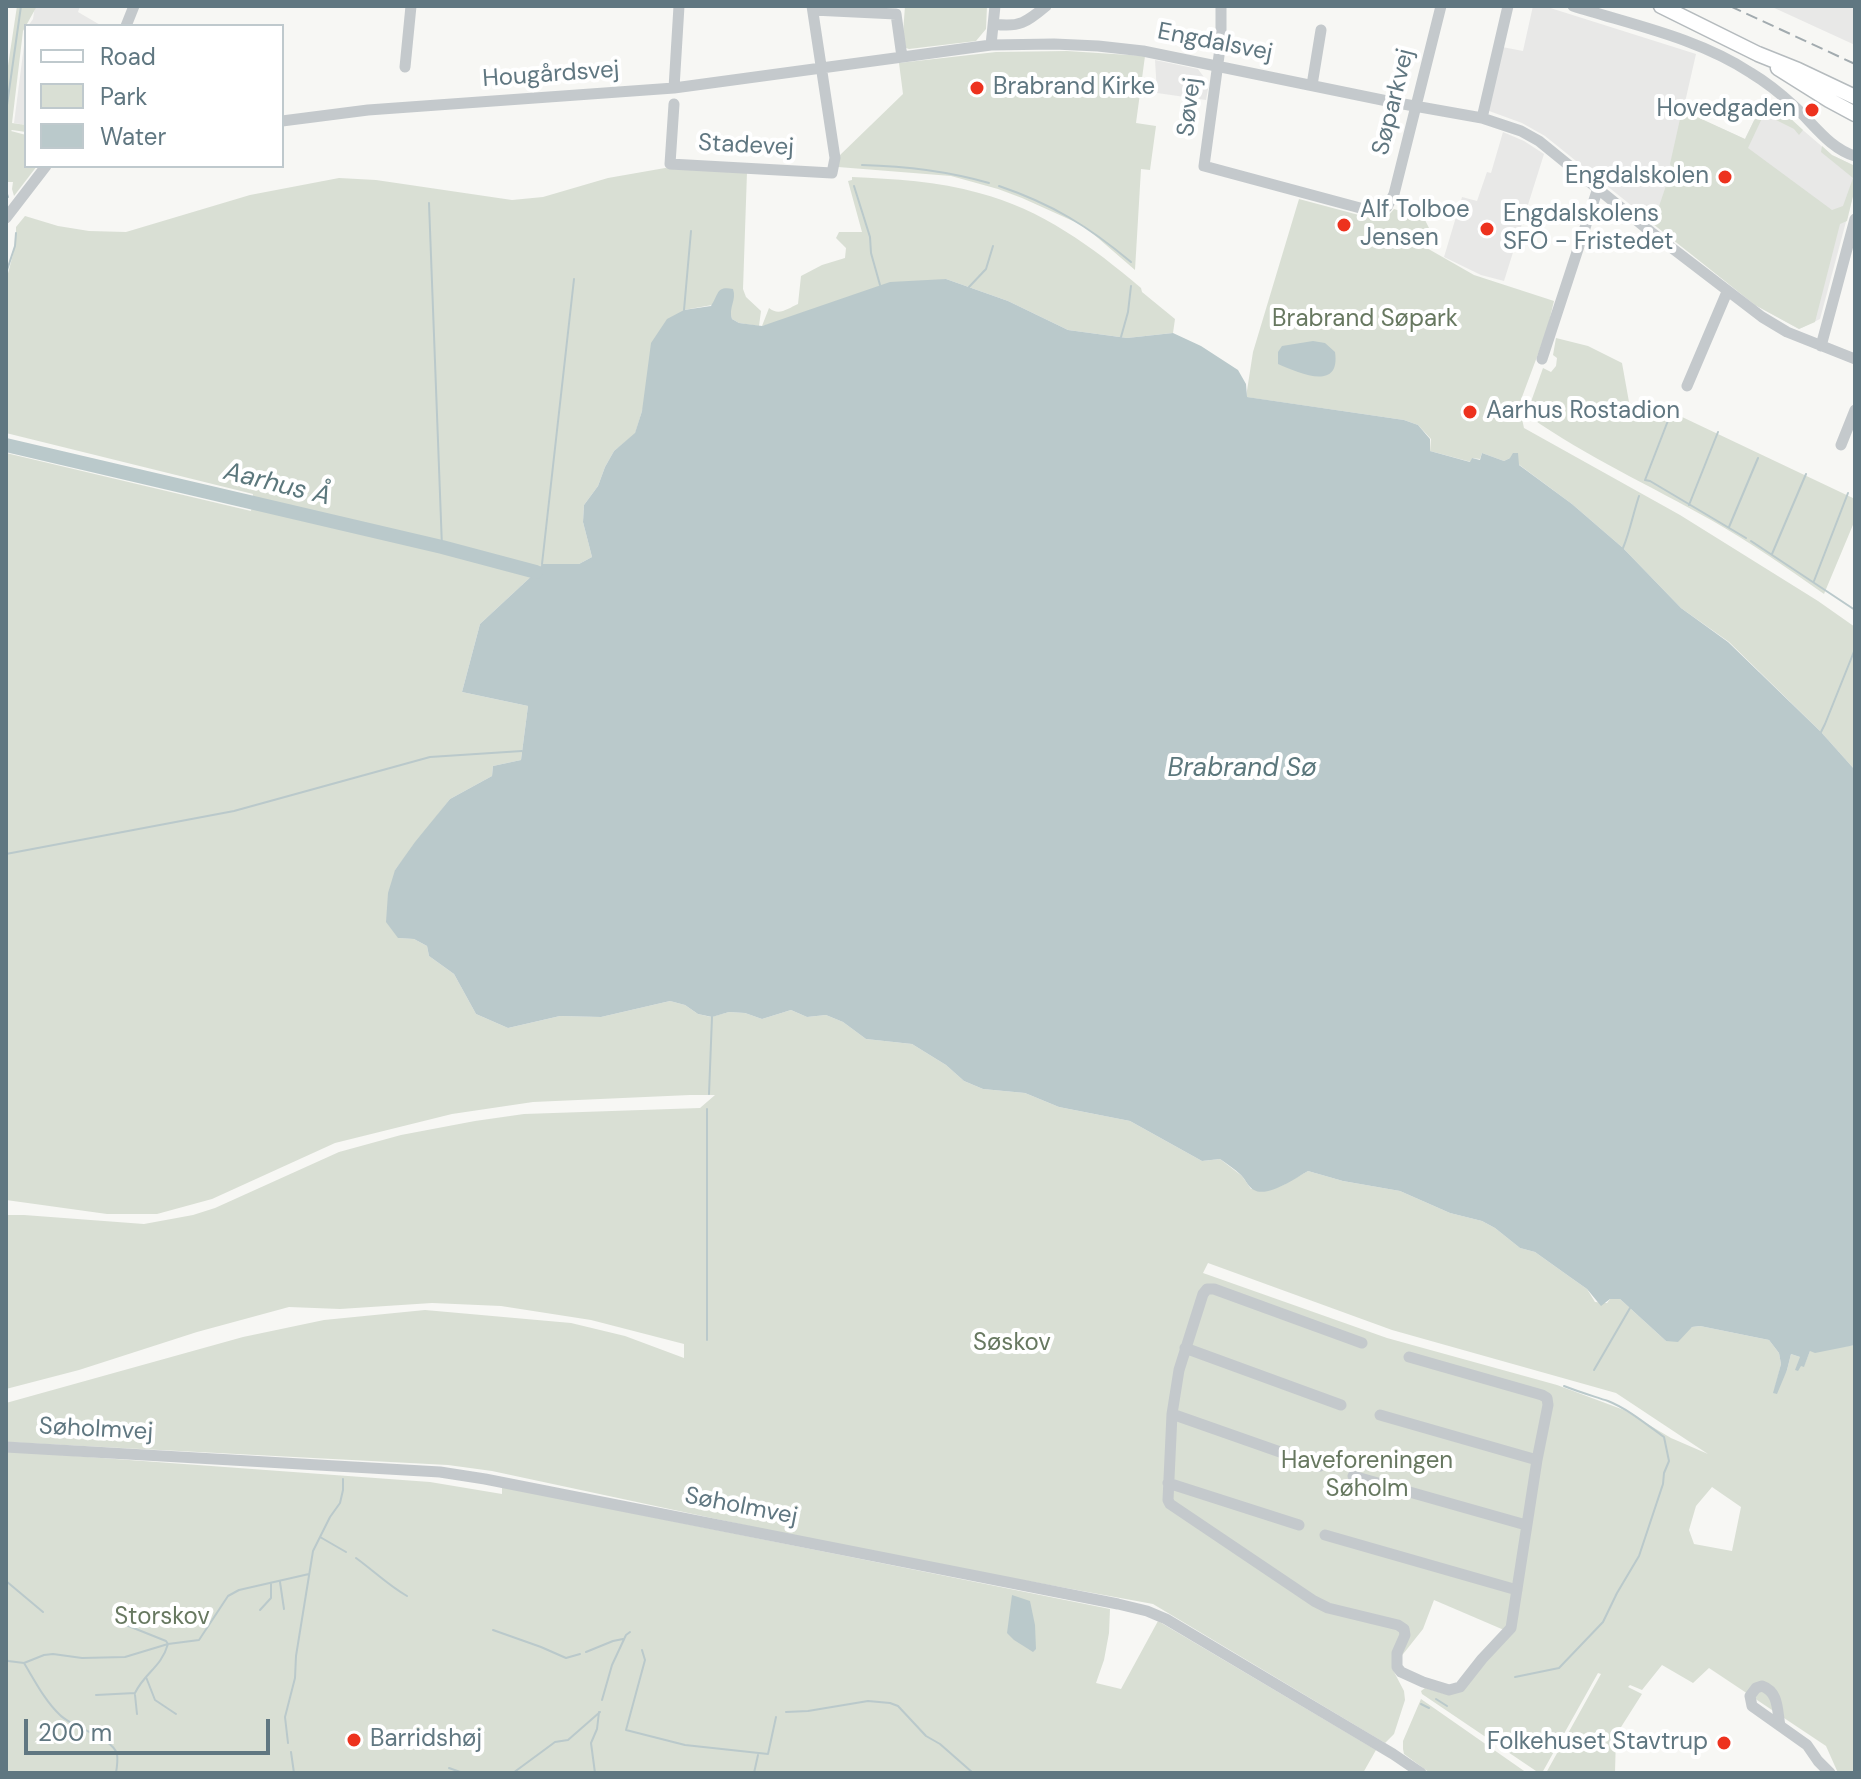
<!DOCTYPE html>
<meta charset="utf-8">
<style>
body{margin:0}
#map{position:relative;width:1861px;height:1779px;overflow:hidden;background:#f7f7f4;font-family:"DM Sans",sans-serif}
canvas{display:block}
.frame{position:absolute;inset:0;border:8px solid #607781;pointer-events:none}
.legend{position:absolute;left:24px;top:24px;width:260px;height:144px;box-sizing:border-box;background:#fff;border:2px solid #bfc9cd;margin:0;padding:10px 14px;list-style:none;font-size:24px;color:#607781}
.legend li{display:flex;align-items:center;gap:16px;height:40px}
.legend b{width:40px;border:2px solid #bfc9cd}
.scale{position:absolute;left:24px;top:1719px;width:246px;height:36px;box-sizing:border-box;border:4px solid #607781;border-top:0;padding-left:10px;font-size:24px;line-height:28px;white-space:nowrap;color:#607781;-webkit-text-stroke:6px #fff;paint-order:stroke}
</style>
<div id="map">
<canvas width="1861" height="1779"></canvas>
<div class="frame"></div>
<ul class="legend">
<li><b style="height:10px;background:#fff"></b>Road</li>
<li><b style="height:22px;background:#d9dfd4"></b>Park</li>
<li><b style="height:22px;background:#bac9cb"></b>Water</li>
</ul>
<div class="scale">200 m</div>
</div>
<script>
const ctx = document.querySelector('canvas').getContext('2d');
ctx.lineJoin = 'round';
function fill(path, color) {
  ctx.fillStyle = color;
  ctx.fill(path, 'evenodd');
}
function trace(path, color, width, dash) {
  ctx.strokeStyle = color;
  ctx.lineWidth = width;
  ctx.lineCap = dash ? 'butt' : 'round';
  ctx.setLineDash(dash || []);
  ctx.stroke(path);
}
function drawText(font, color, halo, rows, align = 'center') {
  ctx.font = font + ' "DM Sans",sans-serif';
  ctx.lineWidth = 8;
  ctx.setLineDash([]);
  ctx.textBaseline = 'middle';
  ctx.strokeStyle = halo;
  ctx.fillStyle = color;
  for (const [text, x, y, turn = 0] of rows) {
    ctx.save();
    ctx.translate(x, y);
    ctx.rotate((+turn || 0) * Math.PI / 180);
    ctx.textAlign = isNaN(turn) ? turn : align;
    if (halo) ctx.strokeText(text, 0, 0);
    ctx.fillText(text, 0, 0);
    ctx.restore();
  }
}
const built = new Path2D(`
 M35 6H80L78 12 102 26H28L33 19Z
 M1533 6H1544L1696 54 1683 111 1745 139 1761 106 1797 125 1832 155 1855 166V188L1820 319 1799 329 1755 305 1545 136 1522 123 1481 108 1497 46 1523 51Z
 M1770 6H1855V45Z
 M26 30V125L14 123Z
 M1155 60 1198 69 1209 84 1206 100 1157 93Z
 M1503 132 1524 141 1544 154 1504 281 1481 275 1444 257 1462 197 1477 201 1487 172 1491 173Z`);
const green = new Path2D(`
 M17 6H37L23 31 12 123 26 125V132L12 130 11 131 26 135V166H37L14 196 12 189 13 182H6V79Z
 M905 6H987L986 29 976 41 909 49 906 48 903 33Z
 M1067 51 1145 56 1136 123 1156 126 1150 170 1141 169 1135 270 1084 226 1022 198 998 189 951 176 838 167 839 156 903 94 899 63 996 52Z
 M1775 104 1803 130 1799 135 1794 129 1764 114 1748 148 1832 210 1843 206 1853 178 1821 152 1822 146 1832 155 1855 166V188L1847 221 1840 224 1815 322 1799 329 1755 305 1653 224 1672 168 1670 164 1682 110 1745 139 1761 106Z
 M665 168 747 172 743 289 746 297 761 311 759 326 739 323 732 319 730 312 712 305 684 310 642 411 635 434 614 451 605 467 598 486 584 505 583 522 592 557 579 564H542L536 572 480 624 462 692 528 706 521 760 493 766 492 776 450 799 395 870 398 938 414 939 427 946 429 956 454 974 476 1014 508 1028 560 1016 601 1017 670 1001 685 1005 698 1014 711 1017 729 1012 745 1013 762 1019 791 1010 807 1017 826 1015 843 1022 866 1039 912 1044 946 1065 964 1081 983 1089 1025 1093 1059 1107 1130 1121 1202 1161 1220 1159 1242 1176 1251 1189 1283 1185 1308 1171 1343 1181 1400 1191 1450 1213 1482 1221 1495 1228 1520 1248 1535 1252 1570 1277 1587 1289 1595 1302 1607 1303 1610 1299H1620L1666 1341 1692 1327 1700 1326 1769 1340 1779 1353 1781 1364 1774 1392 1787 1370 1791 1354 1800 1357 1801 1365 1804 1366 1810 1351 1855 1345V1773H1838L1826 1746 1709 1668 1693 1683 1662 1665 1642 1690 1630 1685 1628 1687 1642 1694 1616 1735 1615 1773H1546L1601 1674 1598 1673 1542 1773H1539L1422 1694 1421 1691 1425 1688 1445 1694 1511 1633 1434 1600 1423 1629 1392 1668 1404 1691 1405 1700 1394 1734 1385 1743 1153 1604 875 1553 492 1471 448 1465 6 1442V1403L243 1337 324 1320 425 1310 571 1323 625 1336 684 1358V1344L591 1320 501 1306 432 1303 340 1309 289 1307 197 1332 79 1370 6 1389V1215H24L144 1224 193 1215 215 1208 339 1152 401 1135 475 1121 524 1114 700 1108 715 1095H690L533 1102 452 1114 335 1143 212 1199 157 1214H107L6 1200V453L251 511 253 494 6 433V281L16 243V227L25 216 58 226 89 231 126 232 250 195 339 178 376 180 512 200 543 197 608 178ZM1208 1263 1392 1330 1616 1393 1708 1454 1671 1438 1624 1410 1557 1385 1387 1338 1203 1273ZM1712 1487 1741 1507 1732 1551 1694 1544 1689 1530 1696 1506Z
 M852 177C894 179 938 181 979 193 1041 209 1093 247 1141 288L1142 292 1175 319 1173 333 1127 338 1068 330 1008 301 946 279 762 326 769 308C779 316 787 309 798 304L801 276 822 265 845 258 846 248 836 238 839 232H862L848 181 852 180Z
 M1299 199 1370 218 1388 216 1394 209 1424 218 1429 228 1425 247 1474 275 1554 301 1547 330 1519 405 1524 428 1680 515 1818 601 1855 627V770L1821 732 1729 642 1681 608 1623 548 1572 504 1510 458 1504 461 1482 453 1480 459 1472 458 1471 462 1430 451 1431 439 1418 425 1404 420 1246 397 1253 352Z
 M1556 338 1588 346 1622 363 1629 402 1638 408 1647 420 1659 421 1680 416 1855 499V520L1824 594C1787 568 1750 542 1711 520 1651 486 1587 457 1530 417L1527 413 1543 368 1551 372 1556 366 1557 358 1553 355Z
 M6 1451 430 1482 502 1494V1487L1110 1609 1109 1633 1104 1660 1096 1683 1121 1689 1158 1621 1376 1750 1363 1773H6Z
 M1421 1699 1527 1773H1430L1404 1754 1403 1749V1741Z`);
const water = new Path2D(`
 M946 279 1008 301 1068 330 1127 338 1173 333 1201 346 1238 370 1246 384 1247 397 1404 420 1418 425 1430 439V451L1470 462 1472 458 1480 460 1482 453 1504 461 1510 458 1513 453H1518L1519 465 1572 504 1623 548 1681 608 1728 642 1821 732 1855 770V1345L1815 1353 1810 1351 1804 1367 1801 1366 1798 1371 1795 1370 1800 1357 1791 1354 1787 1370 1777 1394 1773 1393 1781 1364 1779 1353 1769 1340 1700 1326 1692 1327 1678 1342 1666 1341 1620 1299H1610L1601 1306 1587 1289 1570 1277 1535 1252 1520 1248 1495 1228 1482 1221 1450 1213 1400 1191 1343 1181 1308 1171C1296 1178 1267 1198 1254 1190 1248 1187 1246 1180 1241 1175 1235 1169 1227 1164 1220 1159L1202 1161 1130 1121 1059 1107 1025 1093 983 1089 964 1081 946 1065 912 1044 866 1039 843 1022 826 1015 807 1017 791 1010 762 1019 745 1013 729 1012 712 1017 698 1014 685 1005 670 1001 601 1017 560 1016 508 1028 476 1014 454 974 429 956 427 946 414 939 398 938 386 922 388 893 395 870 415 842 450 799 492 776 493 766 521 760 528 706 462 692 480 624 536 572 542 564H579L592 557 583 522 584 505 598 486 605 467 614 451 635 433 642 411 651 343 667 319 684 310 711 306C719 294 716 286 733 289 737 300 728 308 732 319L739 323 762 326 890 282Z
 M1313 341 1325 343 1335 352C1341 392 1299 373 1278 364V352L1282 346Z
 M1012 1595 1030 1601 1035 1625 1036 1649 1033 1652 1014 1640 1007 1633Z`);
const stream = new Path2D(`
 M6 112 21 6
 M862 165C906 166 947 171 989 183
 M854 186 870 237 871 253 880 285
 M999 186C1052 204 1088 226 1131 262
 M6 191 8 197
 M429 203 442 547
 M6 273 15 246 16 233
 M969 287 986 269 993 246
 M684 310 691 231
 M1121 337 1128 312 1131 286
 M1669 418 1645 480 1650 481 1746 538
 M1689 505 1718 432
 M1729 527 1758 458
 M1751 541 1855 610
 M1623 548C1630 531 1633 514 1639 496
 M1772 554 1806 474
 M542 564 574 279
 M1814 581 1848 493
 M1821 732 1825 724 1855 649
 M6 854 234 811 430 757 522 751
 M709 1094 712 1017
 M707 1340V1109
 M1594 1370 1630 1308
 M320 1537 346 1552
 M356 1558C374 1571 389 1586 407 1596
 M6 1581 43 1612
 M280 1582 284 1609
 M260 1610 271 1598V1584
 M493 1630 541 1647 566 1658 580 1654
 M642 1650 645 1660 626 1730 685 1745 768 1754 776 1717
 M586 1652 613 1641 623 1639
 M6 1659 8 1661 24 1663C35 1681 45 1701 60 1715 73 1728 112 1737 117 1754 118 1760 117 1767 116 1773
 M24 1663 44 1655 53 1654 82 1658 125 1657 168 1644 199 1640 228 1596 239 1590 309 1574
 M146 1677 155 1700 176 1714
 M1515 1677 1559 1668 1603 1622 1617 1593 1639 1556 1663 1484 1664 1473 1669 1461 1664 1437C1646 1424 1628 1409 1608 1401 1593 1396 1579 1392 1564 1386
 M96 1695 135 1693C145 1672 161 1668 168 1644L166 1641 121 1623 119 1607
 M135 1695 137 1714
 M1436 1699 1447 1706
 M602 1700 612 1665 626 1635 630 1632
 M1421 1704 1429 1708
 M786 1712 808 1711 868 1701 890 1703 898 1706 926 1736 940 1744 973 1773
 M288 1743 285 1717 295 1678 296 1656 313 1551 330 1517 340 1503 343 1490V1479
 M291 1752 294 1773
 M449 1768 463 1773
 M513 1773 555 1742 568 1740 600 1712
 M595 1773 591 1743 597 1729 599 1712
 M754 1773 758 1755`);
const river = new Path2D(`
 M6 445 442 547 536 572`);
const minor = new Path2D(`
 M1221 6V41L1204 166 1375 212 1387 207 1394 194 1441 6
 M1573 6C1633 25 1698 38 1751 73 1766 82 1781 94 1794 106 1814 124 1829 148 1855 156
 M813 10 896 14 902 57
 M994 24C1019 28 1027 22 1046 6
 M126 26 134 6
 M991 45 995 6
 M405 67 411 6
 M1312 85 1321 30
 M674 88 679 6
 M674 104 670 164 832 173 835 158 812 6
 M1482 118 1508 6
 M282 121 368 110 674 88 991 45 1054 44 1098 46 1143 51 1392 102 1482 118 1521 131 1539 141 1651 232 1762 317 1787 332 1855 359
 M6 218 46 166
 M1821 346 1855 219
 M1542 359 1598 188
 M1687 386 1727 292
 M1841 445 1855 410
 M1362 1343 1214 1289H1207L1203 1294 1179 1370 1172 1414 1168 1500 1170 1504 1314 1601 1328 1608 1398 1625 1404 1629 1405 1635 1397 1653V1667L1401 1672 1423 1682 1449 1690 1460 1687 1482 1659 1511 1628 1537 1460 1548 1405 1547 1398 1542 1395 1409 1357
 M1185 1348 1341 1405
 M1172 1414 1320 1466
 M1380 1415 1537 1460
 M6 1447 440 1472 485 1479 1118 1604 1147 1611 1166 1619 1393 1754 1421 1773
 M1353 1476 1526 1525
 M1168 1483 1299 1525
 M1325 1535 1517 1590
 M1780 1726C1777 1710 1779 1692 1762 1686L1756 1688 1750 1696 1752 1706 1807 1745 1818 1761 1830 1773`);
const major = new Path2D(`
 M1661 6 1758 54 1798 70 1855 97
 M1778 68 1829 100 1855 114`);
const rail = new Path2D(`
 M1730 6 1855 64`);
const markers = [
 [977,88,8,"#ed321e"],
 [1812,110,8,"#ed321e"],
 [1725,177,8,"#ed321e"],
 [1344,225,8,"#ed321e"],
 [1487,229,8,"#ed321e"],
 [1470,412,8,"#ed321e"],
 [354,1740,8,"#ed321e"],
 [1724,1743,8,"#ed321e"]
];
const streetNames = [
 ["Engdalsvej",1215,43,11],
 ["Hougårdsvej",551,75,-4],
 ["Søparkvej",1394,102,-76],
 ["Søvej",1190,107,-83],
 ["Stadevej",746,146,3],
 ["Søholmvej",96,1430,3],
 ["Søholmvej",741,1507,11]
];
const poiNames = [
 ["Brabrand Kirke",993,88],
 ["Hovedgaden",1796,110,"right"],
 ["Engdalskolen",1709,177,"right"],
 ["Alf Tolboe",1360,211],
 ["Jensen",1360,239],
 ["Engdalskolens",1503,215],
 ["SFO - Fristedet",1503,243],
 ["Aarhus Rostadion",1486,412],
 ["Barridshøj",370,1740],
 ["Folkehuset Stavtrup",1708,1743,"right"]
];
const parkNames = [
 ["Brabrand Søpark",1365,320],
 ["Søskov",1012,1344],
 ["Haveforeningen",1367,1462],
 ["Søholm",1367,1490],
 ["Storskov",162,1618]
];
const waterNames = [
 ["Aarhus Å",277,485,14],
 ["Brabrand Sø",1242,769]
];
fill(built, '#e8e8e7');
fill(green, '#d9dfd4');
fill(water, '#bac9cb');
trace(stream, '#bac9cb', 2);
trace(river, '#bac9cb', 14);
trace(major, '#b5bbbe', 17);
trace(minor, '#c4c9cc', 11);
trace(major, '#fff', 14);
trace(rail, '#a2abaf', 2, [12, 6]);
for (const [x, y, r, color] of markers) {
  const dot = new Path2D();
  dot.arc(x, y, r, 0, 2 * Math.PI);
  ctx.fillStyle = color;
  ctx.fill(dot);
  trace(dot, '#fff', 3);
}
drawText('24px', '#607781', '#fff', streetNames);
drawText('24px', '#607781', '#fff', poiNames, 'left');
drawText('24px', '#677860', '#fff', parkNames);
drawText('italic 26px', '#5b777c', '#fff', waterNames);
</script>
